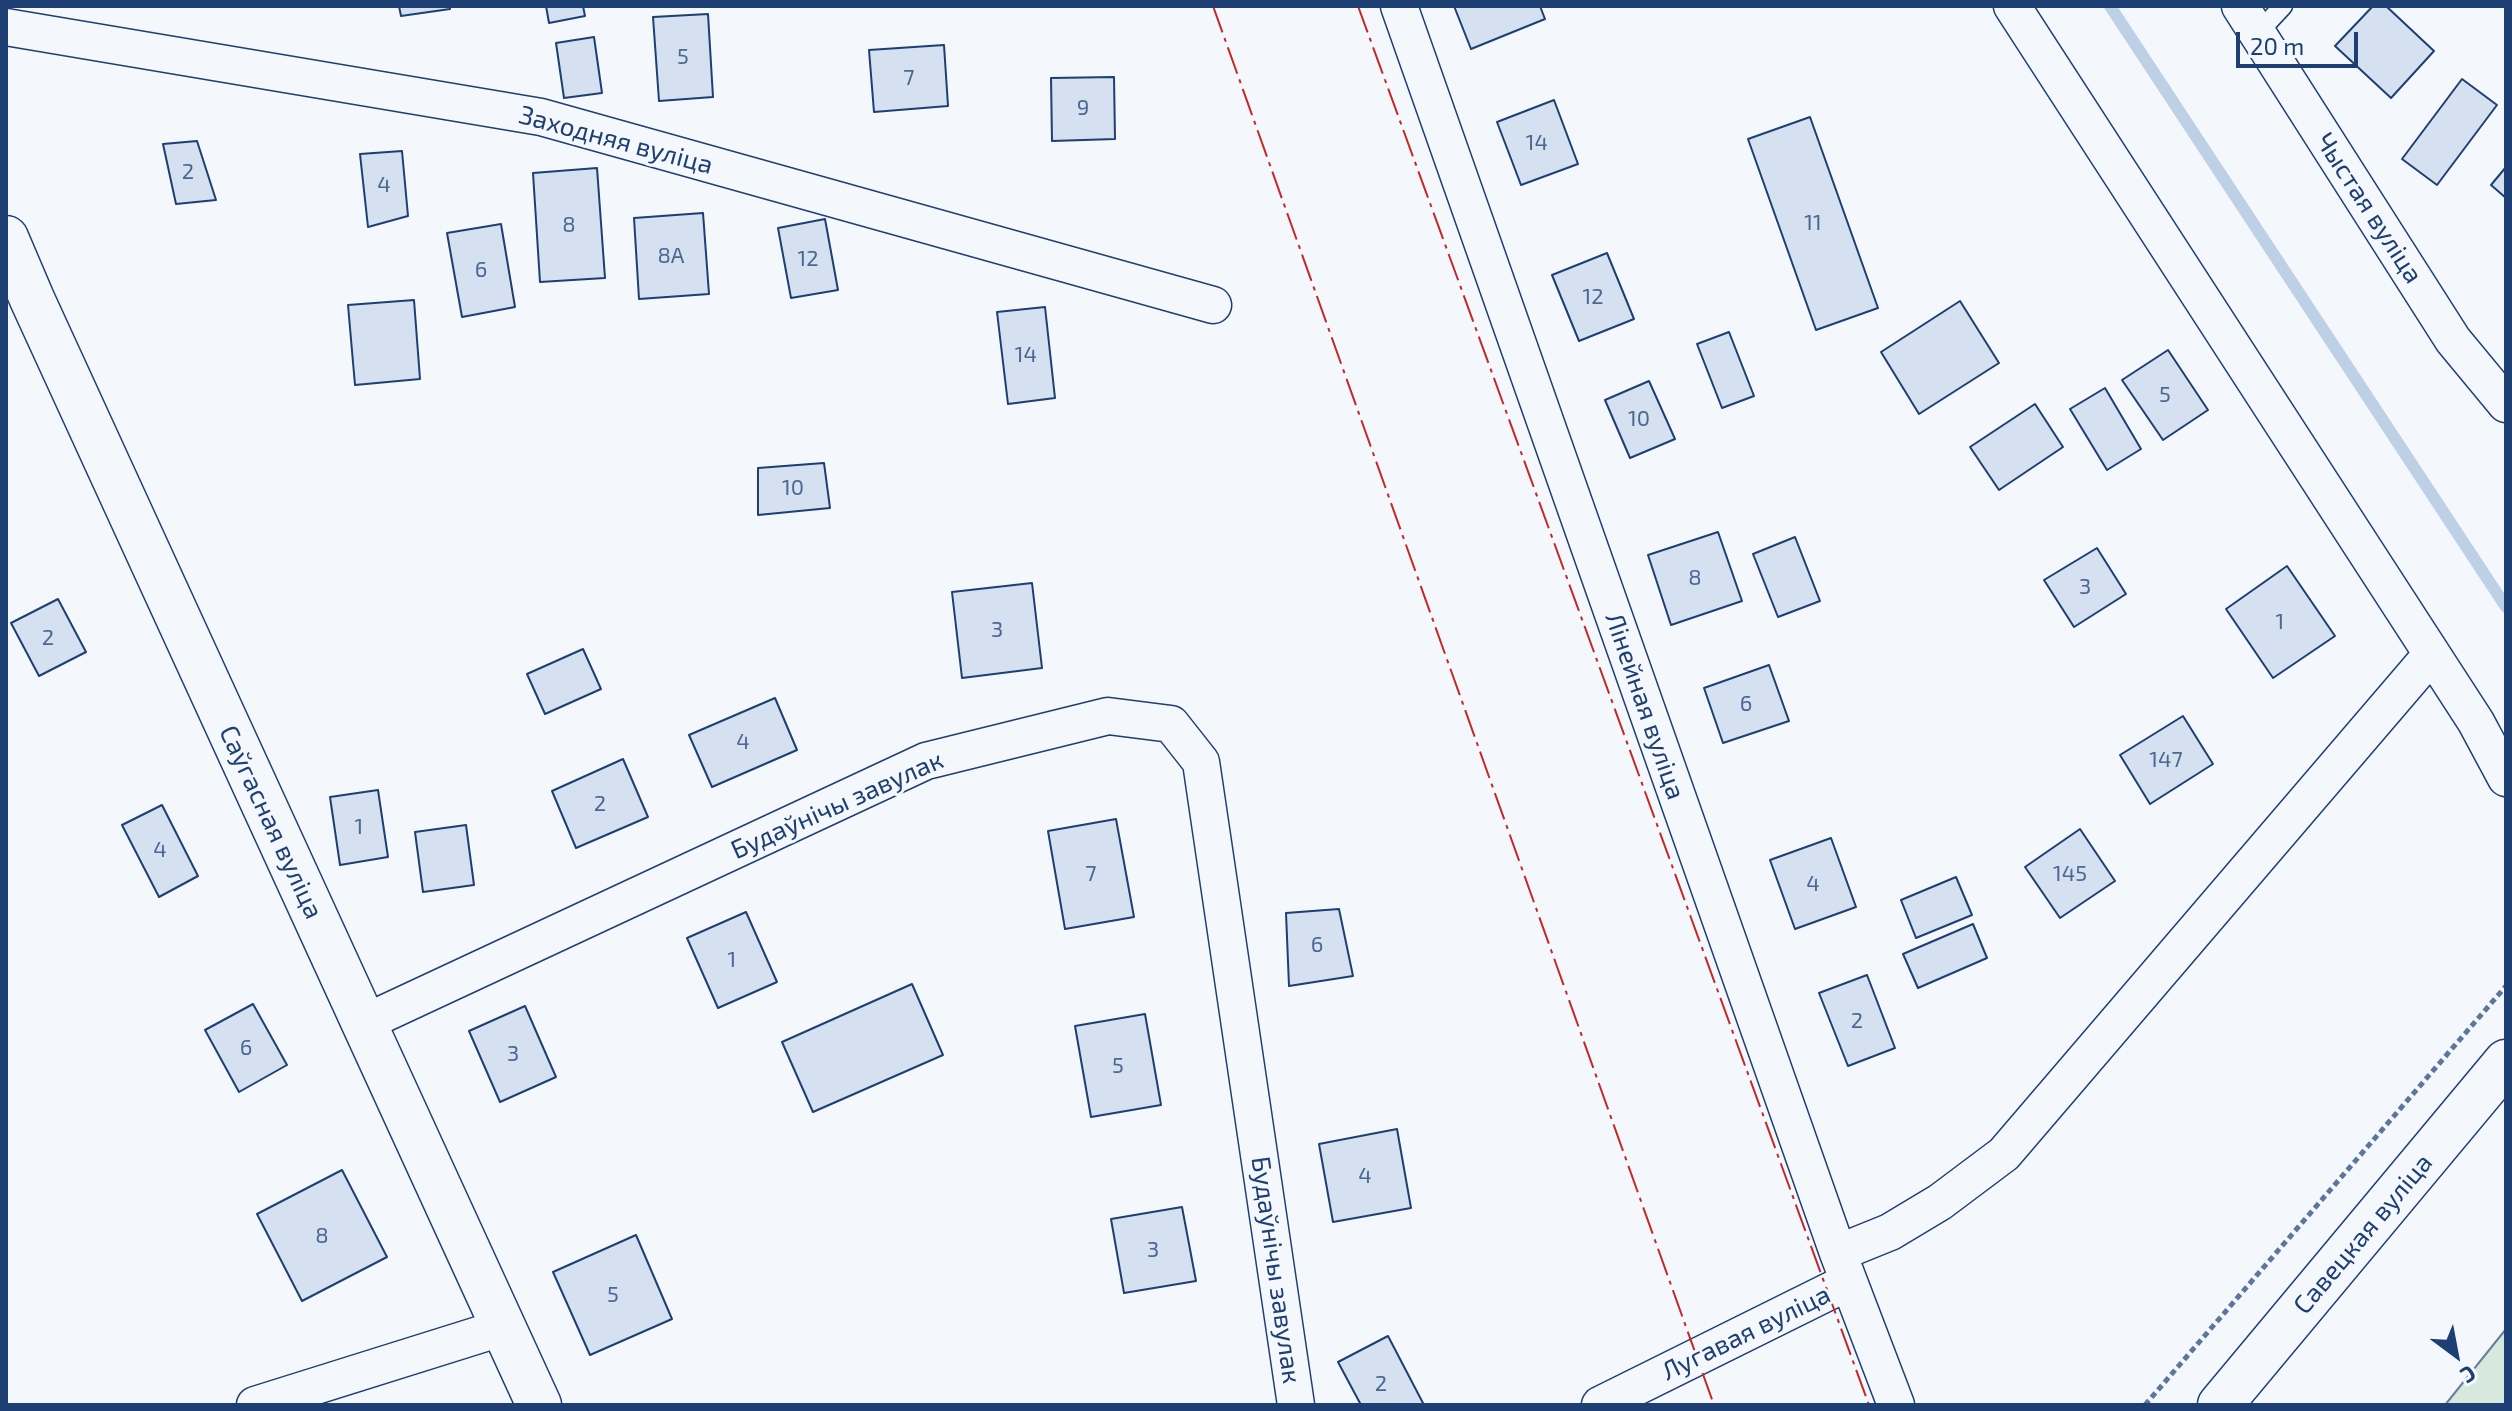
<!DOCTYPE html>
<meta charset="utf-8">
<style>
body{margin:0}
#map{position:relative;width:2512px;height:1411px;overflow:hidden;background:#f4f7fb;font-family:"Exo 2",sans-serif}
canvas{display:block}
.frame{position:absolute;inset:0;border:8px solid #1d3f73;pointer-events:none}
.north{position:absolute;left:2416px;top:1315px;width:80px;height:80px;-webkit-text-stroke:6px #f4f7fb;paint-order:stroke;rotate:148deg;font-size:22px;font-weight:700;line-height:32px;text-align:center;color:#1d3f73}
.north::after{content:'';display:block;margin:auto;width:28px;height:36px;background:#1d3f73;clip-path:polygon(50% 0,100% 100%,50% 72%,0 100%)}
.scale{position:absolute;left:2236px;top:32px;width:122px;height:36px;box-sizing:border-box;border:4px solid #1d3f73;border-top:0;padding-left:10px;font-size:24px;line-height:28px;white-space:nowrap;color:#1d3f73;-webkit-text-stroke:6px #f4f7fb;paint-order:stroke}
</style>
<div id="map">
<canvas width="2512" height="1411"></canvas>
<div class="frame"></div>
<div class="north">С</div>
<div class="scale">20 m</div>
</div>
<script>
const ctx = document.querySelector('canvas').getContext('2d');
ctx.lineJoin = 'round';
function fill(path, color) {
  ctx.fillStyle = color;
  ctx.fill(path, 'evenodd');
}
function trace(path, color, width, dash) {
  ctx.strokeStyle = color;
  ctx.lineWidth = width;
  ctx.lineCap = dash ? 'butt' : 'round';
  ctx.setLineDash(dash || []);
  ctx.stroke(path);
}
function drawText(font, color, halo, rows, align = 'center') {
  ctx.font = font + ' "Exo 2",sans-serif';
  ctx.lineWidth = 6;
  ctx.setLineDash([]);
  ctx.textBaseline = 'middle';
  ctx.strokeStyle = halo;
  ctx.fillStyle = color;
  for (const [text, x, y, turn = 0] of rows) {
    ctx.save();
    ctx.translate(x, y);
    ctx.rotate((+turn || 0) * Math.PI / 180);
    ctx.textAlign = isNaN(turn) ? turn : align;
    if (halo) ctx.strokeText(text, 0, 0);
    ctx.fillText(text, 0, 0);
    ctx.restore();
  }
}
const green = new Path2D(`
 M2506 1329V1405H2445Z`);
const stream = new Path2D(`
 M2110 6 2506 607`);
const building = new Path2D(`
 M399 6H450V9L401 16Z
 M546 6H583L585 16 549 23Z
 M1454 6H1540L1545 19 1471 49Z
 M2373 6H2386L2434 51 2391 98 2335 46Z
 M708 14 713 97 659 101 653 17Z
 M594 37 602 93 564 98 556 43Z
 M944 45 948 106 874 112 869 50Z
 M1114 77 1115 139 1052 141 1051 78Z
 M2462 79 2497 105 2437 185 2402 159Z
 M1554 100 1578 164 1521 185 1497 122Z
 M1810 117 1878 308 1816 330 1748 139Z
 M197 141 216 200 176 204 163 144Z
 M402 151 408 216 368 227 360 154Z
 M2506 167V198L2491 185Z
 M597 168 605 278 540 282 533 173Z
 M703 213 709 294 639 299 634 218Z
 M825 219 838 290 791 298 778 228Z
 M501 224 515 307 462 317 447 233Z
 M1607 253 1634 319 1579 341 1552 275Z
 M414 300 420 379 355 385 348 305Z
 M1960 301 1999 363 1919 414 1881 352Z
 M1045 307 1055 398 1008 404 997 312Z
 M1729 332 1754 396 1722 408 1697 344Z
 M2168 350 2208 410 2163 440 2122 380Z
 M1649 381 1675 439 1630 458 1605 400Z
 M2105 388 2141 449 2107 470 2070 409Z
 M2035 404 2063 447 1999 490 1970 447Z
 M824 463 830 508 758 515V468Z
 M1718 532 1742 601 1671 625 1648 555Z
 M1795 537 1820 601 1778 617 1753 554Z
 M2097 548 2126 594 2074 627 2044 580Z
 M2287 566 2335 636 2273 678 2226 609Z
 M1032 583 1042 668 962 678 952 592Z
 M58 599 86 652 39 676 11 623Z
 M583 649 601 689 545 714 527 674Z
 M1769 665 1789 721 1723 743 1704 688Z
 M775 698 797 750 712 787 689 735Z
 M2183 716 2213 764 2150 804 2120 755Z
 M623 759 648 817 576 848 552 791Z
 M378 790 388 857 340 865 330 797Z
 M162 805 198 876 159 897 122 825Z
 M1116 819 1134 917 1065 929 1048 831Z
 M466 825 474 885 423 892 415 832Z
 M2080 829 2115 881 2060 918 2025 867Z
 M1831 838 1856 907 1795 929 1770 860Z
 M1956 877 1972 915 1916 938 1901 900Z
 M1339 909 1353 976 1289 986 1286 913Z
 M746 912 777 982 718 1008 687 938Z
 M1973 924 1987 958 1918 988 1903 954Z
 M1867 975 1895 1048 1848 1066 1819 993Z
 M912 984 943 1055 813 1112 782 1042Z
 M253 1004 287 1065 239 1092 205 1030Z
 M525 1006 556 1077 500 1102 469 1031Z
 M1145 1014 1161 1105 1091 1117 1075 1026Z
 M1397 1129 1411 1208 1333 1222 1319 1144Z
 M342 1170 387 1257 302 1301 257 1214Z
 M1182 1207 1196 1281 1124 1293 1111 1219Z
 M636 1235 672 1319 590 1355 553 1272Z
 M1388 1336 1424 1405H1361L1338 1362Z`);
const path = new Path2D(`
 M2145 1405 2506 986`);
const lane = new Path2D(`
 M2257 34 2283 6`);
const street = new Path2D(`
 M1399 6 1838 1253 1896 1405
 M2012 6 2476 722 2506 778
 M2240 6 2453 340 2506 404
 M6 27 541 117 1213 305
 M364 1023 926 761 1108 716 1171 724 1201 762 1296 1405
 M1838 1253 1890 1232 1940 1202 2004 1154 2432 654
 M255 1405 504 1327
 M1600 1405 1848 1282`);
const secondary = new Path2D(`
 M6 238 32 299 539 1405`);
const primary = new Path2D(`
 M2220 1405 2506 1062`);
const power = new Path2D(`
 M1213 6 1714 1405
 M1358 6 1869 1405`);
const numberNames = [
 ["5",683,57],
 ["7",909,78],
 ["9",1083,108],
 ["14",1537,143],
 ["2",188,172],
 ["4",384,185],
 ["11",1813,223],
 ["8",569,225],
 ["8А",671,256],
 ["12",808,259],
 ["6",481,270],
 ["12",1593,297],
 ["14",1026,355],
 ["5",2165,395],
 ["10",1639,419],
 ["10",793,488],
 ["8",1695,578],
 ["3",2085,587],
 ["1",2280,622],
 ["3",997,630],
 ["2",48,638],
 ["6",1746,704],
 ["4",743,742],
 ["147",2166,760],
 ["2",600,804],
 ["1",359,827],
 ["4",160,850],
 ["7",1091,874],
 ["145",2070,874],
 ["4",1813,884],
 ["6",1317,945],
 ["1",732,960],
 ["2",1857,1021],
 ["6",246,1048],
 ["3",513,1054],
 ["5",1118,1066],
 ["4",1365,1176],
 ["8",322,1236],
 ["3",1153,1250],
 ["5",613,1295],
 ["2",1381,1384]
];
const streetNames = [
 ["Заходняя вуліца",616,140,15],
 ["Чыстая вуліца",2369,208,57],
 ["Лінейная вуліца",1645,706,71],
 ["Будаўнічы завулак",837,805,-24],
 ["Саўгасная вуліца",271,822,65],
 ["Савецкая вуліца",2363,1234,-50],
 ["Будаўнічы завулак",1276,1270,82],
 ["Лугавая вуліца",1746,1333,-26]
];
fill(green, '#d7e8df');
trace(green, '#687fa3', 2);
trace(stream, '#bed0e5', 12);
fill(building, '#d5e0f0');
trace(building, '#1d3f73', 2);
trace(lane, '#1d3f73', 21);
trace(street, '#1d3f73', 39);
trace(secondary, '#1d3f73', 47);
trace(primary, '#1d3f73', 47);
trace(path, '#5e769c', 5, [6, 4]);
trace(lane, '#f4f7fb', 18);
trace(street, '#f4f7fb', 36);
trace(secondary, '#f4f7fb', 44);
trace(primary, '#f4f7fb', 44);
trace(power, '#c62828', 2, [28, 6, 4, 6]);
drawText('22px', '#4b6792', null, numberNames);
drawText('26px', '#1d3f73', '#f4f7fb', streetNames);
</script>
